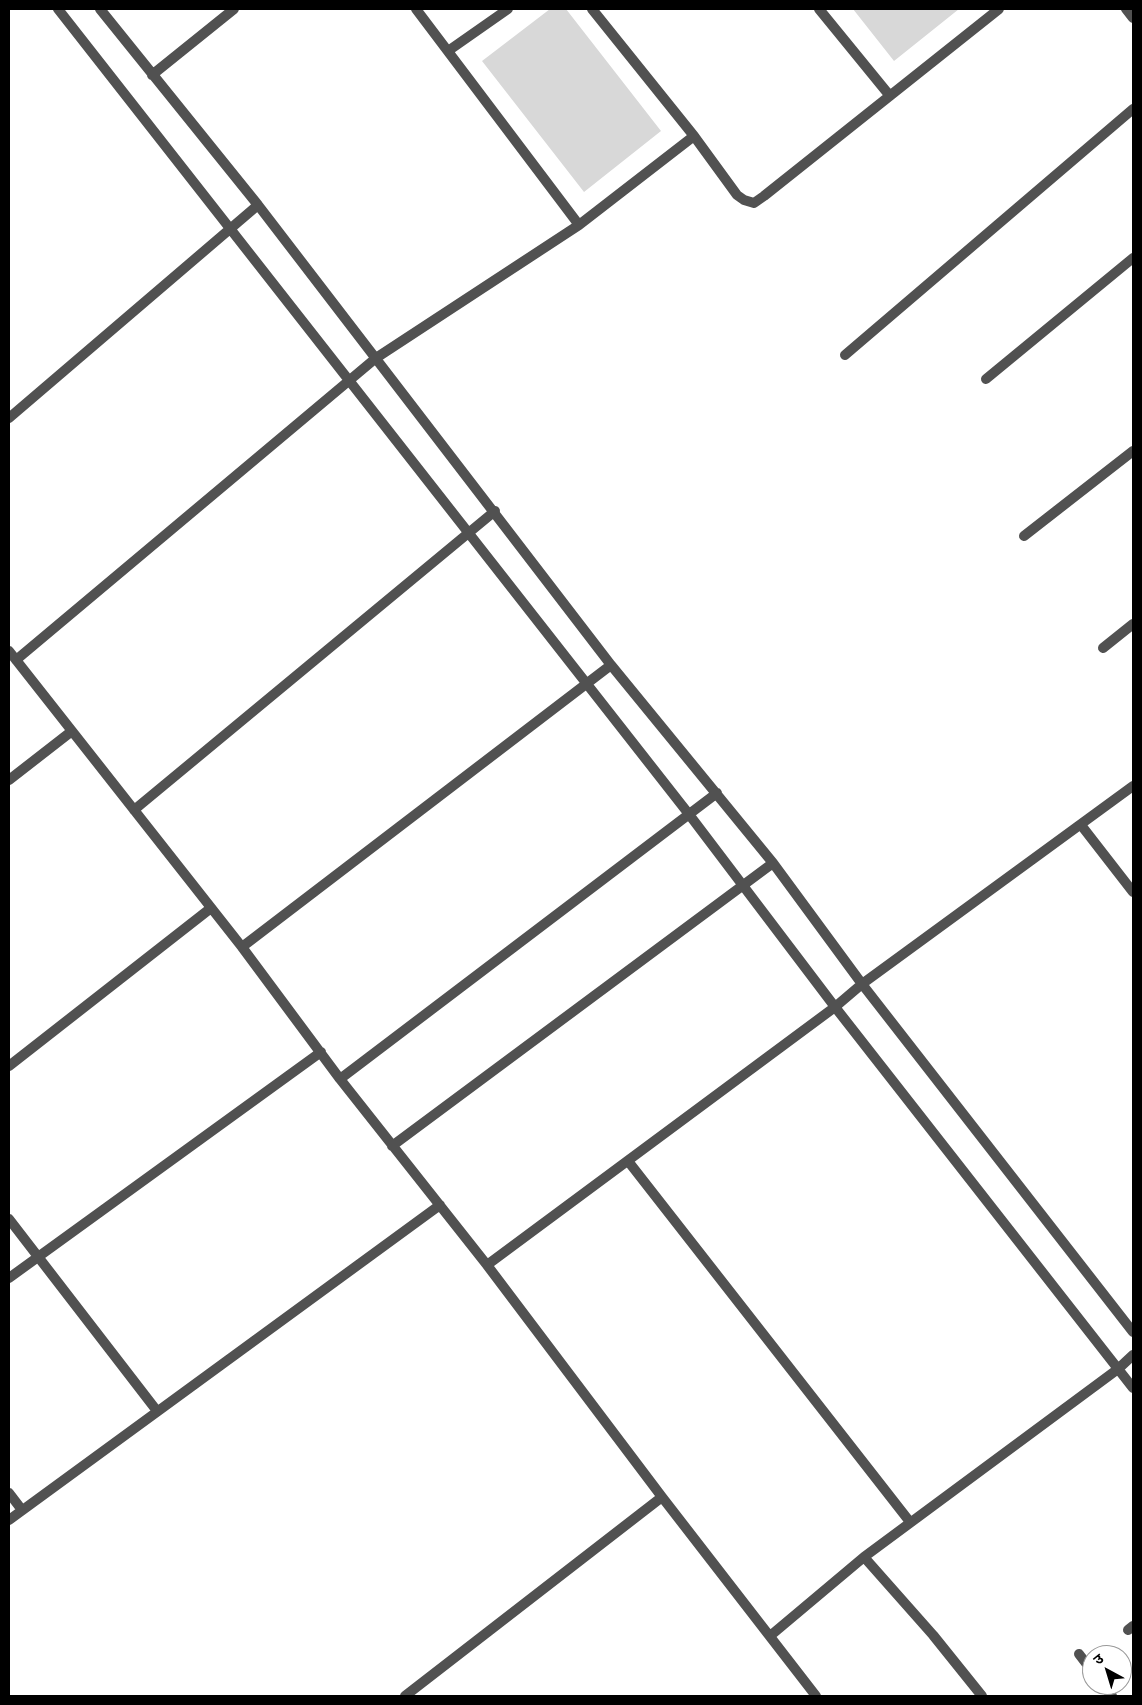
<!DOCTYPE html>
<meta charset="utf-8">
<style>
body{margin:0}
#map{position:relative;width:1142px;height:1705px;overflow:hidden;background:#fff;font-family:"Open Sans","Noto Sans Devanagari",sans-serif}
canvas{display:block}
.frame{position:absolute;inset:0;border:10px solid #000;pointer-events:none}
.north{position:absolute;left:1082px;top:1645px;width:50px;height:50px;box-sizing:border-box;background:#fff;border:1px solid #999;border-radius:50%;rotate:321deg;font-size:14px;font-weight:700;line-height:20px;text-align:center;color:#000}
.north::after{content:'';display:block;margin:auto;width:18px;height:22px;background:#000;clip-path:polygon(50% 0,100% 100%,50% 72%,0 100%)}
</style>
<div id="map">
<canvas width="1142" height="1705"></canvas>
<div class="frame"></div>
<div class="north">उ</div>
</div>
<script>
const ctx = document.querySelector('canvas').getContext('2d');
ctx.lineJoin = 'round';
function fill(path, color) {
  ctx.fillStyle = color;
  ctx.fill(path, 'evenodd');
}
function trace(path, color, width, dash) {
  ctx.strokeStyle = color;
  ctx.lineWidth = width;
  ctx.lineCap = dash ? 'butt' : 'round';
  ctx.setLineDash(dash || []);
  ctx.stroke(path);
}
const green = new Path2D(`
 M550 9H566L661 131 584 192 482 61Z
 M853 9H959L894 61Z`);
const street = new Path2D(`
 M58 9 688 813 835 1007 1133 1388
 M100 9 258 205 611 665 773 863 862 984 1133 1332
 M416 9 579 225
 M592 9 694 136
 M819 9 890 96
 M1126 9 1133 18
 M448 51 508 9
 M152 75 234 9
 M845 355 1133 109
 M986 379 1133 258
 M9 418 258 205
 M1024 536 1133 451
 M1103 648 1133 624
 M9 651 242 947 340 1079 487 1265 835 1007 862 984 1133 786
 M16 660 376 358 579 225 694 136 737 195 744 200 754 203 764 196 999 9
 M9 780 72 731
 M134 810 495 511
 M1081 825 1133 892
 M242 947 611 665
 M9 1066 211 908
 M340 1079 717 793
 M392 1146 773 863
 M628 1161 910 1522
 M9 1219 157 1411
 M487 1265 662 1497 816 1696
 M9 1278 321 1052
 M9 1493 22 1510
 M9 1520 440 1205
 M864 1557 933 1635 982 1696
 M1128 1630 1133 1626
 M770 1636 864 1557 1118 1369 1133 1355
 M1079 1654 1092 1671
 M1103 1685 1112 1696
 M405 1696 662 1497`);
fill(green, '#d8d8d8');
trace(street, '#515151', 10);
</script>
